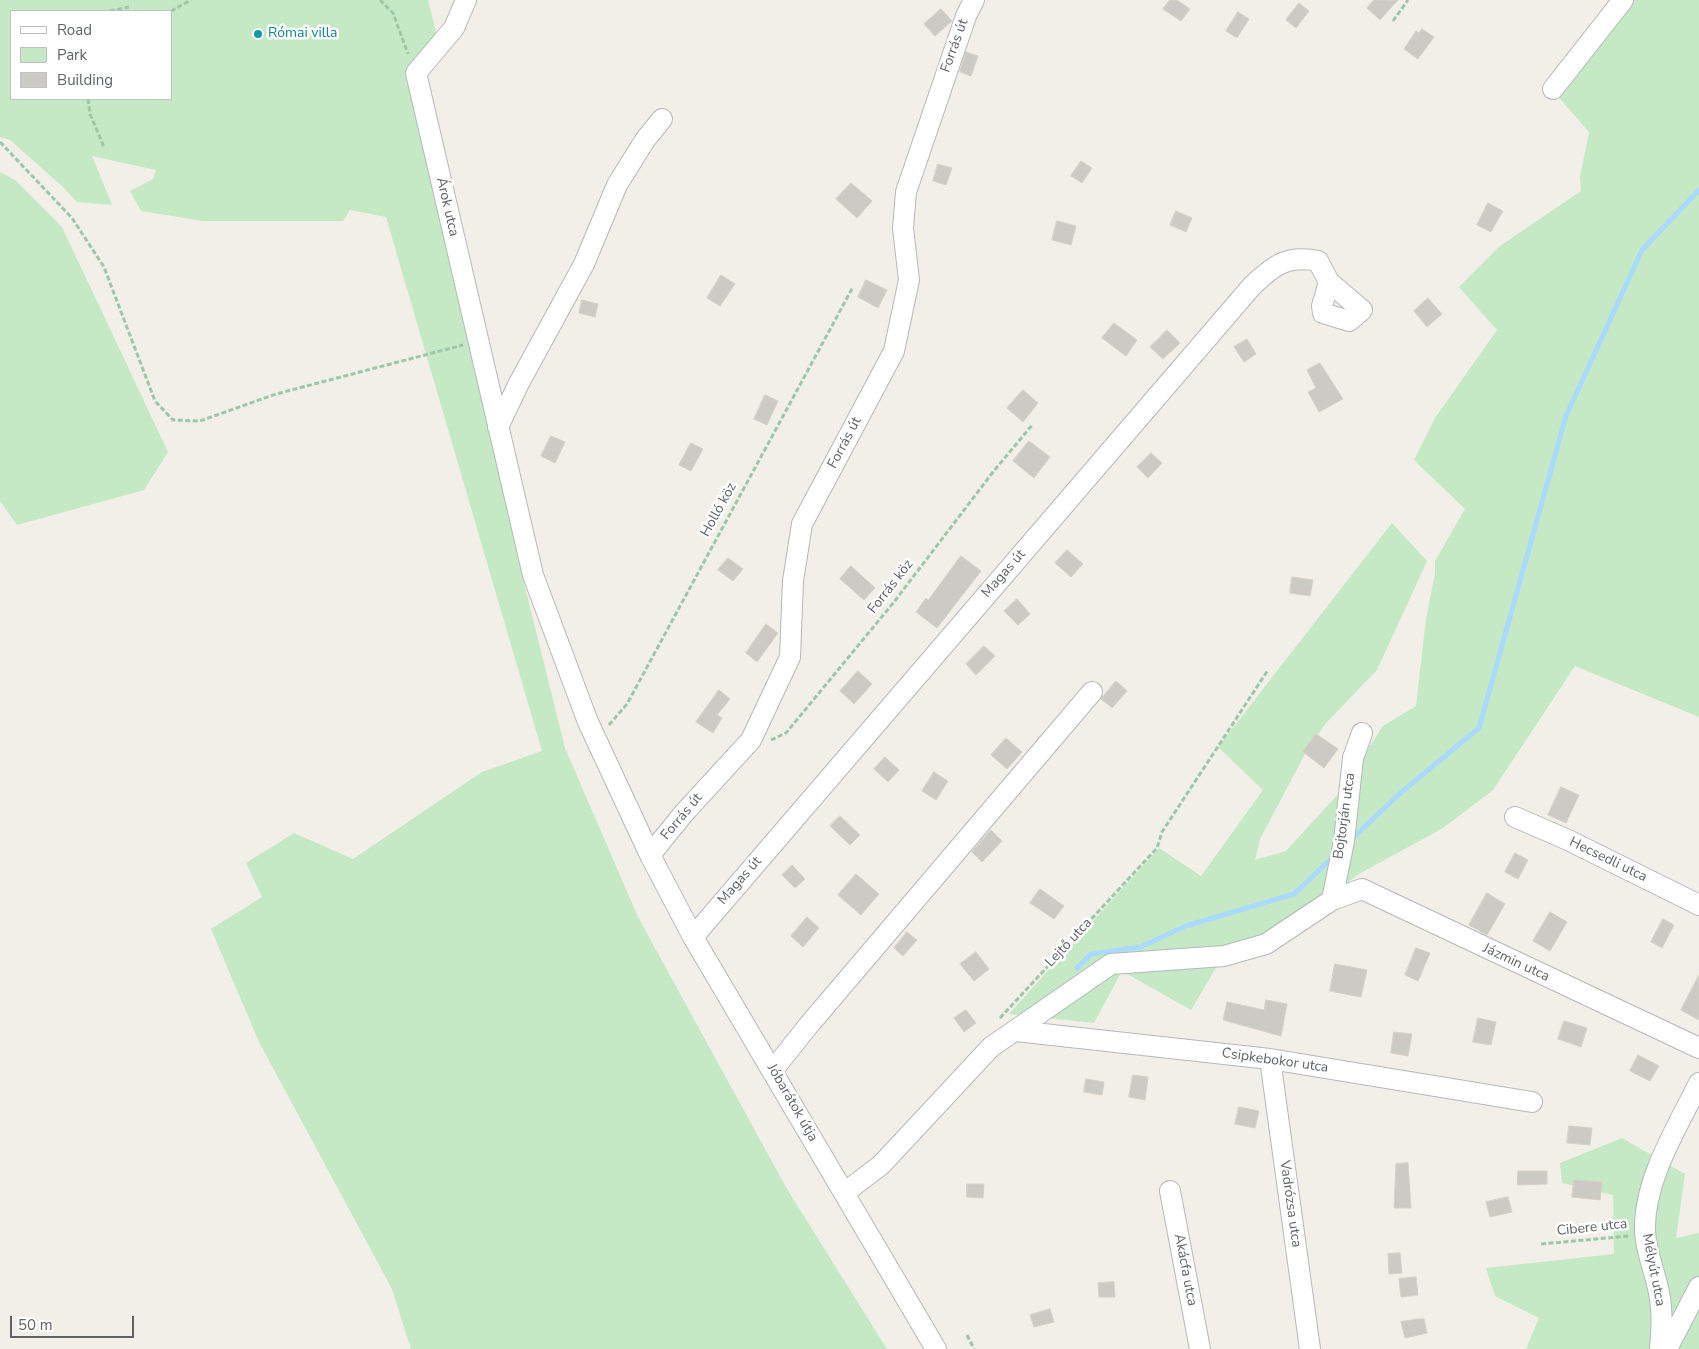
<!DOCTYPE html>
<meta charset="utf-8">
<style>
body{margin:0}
#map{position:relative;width:1699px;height:1349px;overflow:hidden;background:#f1efe8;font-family:"Nunito Sans",sans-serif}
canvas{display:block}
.legend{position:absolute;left:10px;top:10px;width:162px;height:90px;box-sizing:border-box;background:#fff;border:1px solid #bfc1c3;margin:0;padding:6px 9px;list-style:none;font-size:15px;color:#5f6368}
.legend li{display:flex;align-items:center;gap:10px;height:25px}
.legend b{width:25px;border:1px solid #bfc1c3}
.scale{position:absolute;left:10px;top:1316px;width:124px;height:22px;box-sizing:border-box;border:2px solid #5f6368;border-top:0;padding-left:6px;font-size:15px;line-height:18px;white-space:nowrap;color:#5f6368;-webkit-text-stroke:4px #fff;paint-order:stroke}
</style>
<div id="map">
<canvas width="1699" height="1349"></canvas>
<ul class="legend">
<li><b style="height:6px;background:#fff"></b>Road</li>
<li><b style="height:14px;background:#c5e8c5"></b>Park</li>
<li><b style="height:14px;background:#cccac5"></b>Building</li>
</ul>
<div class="scale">50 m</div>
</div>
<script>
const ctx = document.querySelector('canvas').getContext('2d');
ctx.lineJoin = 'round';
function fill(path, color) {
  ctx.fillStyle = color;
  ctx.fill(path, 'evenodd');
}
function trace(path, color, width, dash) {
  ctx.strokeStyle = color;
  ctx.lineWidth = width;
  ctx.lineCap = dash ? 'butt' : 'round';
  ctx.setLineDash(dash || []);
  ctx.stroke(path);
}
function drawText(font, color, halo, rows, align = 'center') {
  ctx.font = font + ' "Nunito Sans",sans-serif';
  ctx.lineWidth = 5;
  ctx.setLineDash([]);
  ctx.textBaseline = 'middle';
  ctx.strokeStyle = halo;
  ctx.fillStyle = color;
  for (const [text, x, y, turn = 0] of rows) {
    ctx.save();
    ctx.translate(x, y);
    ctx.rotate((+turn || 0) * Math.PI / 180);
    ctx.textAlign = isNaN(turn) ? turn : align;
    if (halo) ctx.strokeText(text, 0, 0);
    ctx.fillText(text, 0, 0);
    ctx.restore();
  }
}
const green = new Path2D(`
 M0 0H428L436 32 416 74 524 583 565 748 638 917 787 1189 887 1349H411L392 1289 259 1042 211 929 262 897 246 863 294 833 353 859 482 772 542 751 386 217 350 210 343 221H203L141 211 130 191 153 179 156 170 92 156 112 205 77 202 63 187 10 140 0 137ZM11 11H171V99H11Z
 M1626 0H1699V717L1575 666 1493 790 1443 828 1357 875 1279 940 1220 961 1191 1010 1122 971 1094 1023 1009 1014 1159 848 1201 876 1263 790 1218 747 1392 523 1427 561 1377 670 1326 723 1306 752 1260 839 1255 860 1286 851 1340 792 1383 726 1416 706 1426 619 1435 573V561L1465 509 1414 460 1435 418 1497 330 1459 287 1500 246 1581 191 1580 177 1589 132 1554 92Z
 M0 172 15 180 62 227 168 452 144 490 17 525 0 501Z
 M1622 1138 1685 1174 1676 1238 1699 1233V1349H1526L1539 1318 1495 1296 1486 1268 1614 1254 1613 1195 1562 1183 1560 1163Z`);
const stream = new Path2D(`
 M1351 840 1398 795 1479 728 1566 416 1642 250 1699 190
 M1077 968 1091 954 1140 947 1186 926 1294 894 1334 856`);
const building = new Path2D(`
 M1170 0H1177L1190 9 1181 21 1163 9Z
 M1374 0H1398L1380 20 1367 8Z
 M1299 3 1309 11 1296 28 1286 20Z
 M941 9 952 21 935 36 924 24Z
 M1238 12 1249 19 1237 38 1226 31Z
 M1422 29 1434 37 1418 59 1404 49 1416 31 1419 33Z
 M966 52 978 56 971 76 960 72Z
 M1081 161 1092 168 1082 183 1071 176Z
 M938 164 952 168 946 185 933 181Z
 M851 183 872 201 857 218 836 199Z
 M1488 203 1503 211 1491 232 1477 225Z
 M1176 211 1192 218 1186 232 1170 225Z
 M1057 221 1076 226 1071 245 1052 240Z
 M721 275 735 284 720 306 707 298Z
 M866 280 887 290 878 308 858 297Z
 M1428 298 1442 314 1427 327 1414 311Z
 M582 300 598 304 595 317 579 313Z
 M1114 323 1137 340 1126 356 1102 338Z
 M1167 330 1180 343 1163 359 1150 347Z
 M1247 339 1256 354 1244 362 1234 347Z
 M1320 363 1343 399 1319 412 1308 392 1316 388 1307 370Z
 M1023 390 1038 403 1023 422 1007 408Z
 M765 395 778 401 767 425 754 419Z
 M551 436 565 442 555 463 541 456Z
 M1029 441 1050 457 1034 478 1013 461Z
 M691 443 703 449 691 471 679 465Z
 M1151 453 1162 463 1148 478 1137 467Z
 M1067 550 1083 564 1071 577 1055 563Z
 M961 556 981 571 937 628 916 612 926 598 928 600Z
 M728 558 743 569 733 581 718 570Z
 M851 566 875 588 864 600 840 579Z
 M1292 577 1313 580 1310 596 1290 593Z
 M1017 599 1030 614 1018 625 1004 611Z
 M766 624 778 633 757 662 746 653Z
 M984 646 995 656 976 675 966 664Z
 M858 671 872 684 854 704 840 691Z
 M1116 681 1127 691 1112 708 1101 699Z
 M719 690 730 699 717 715 722 718 713 733 696 722Z
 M1316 734 1338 749 1324 768 1303 752Z
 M1006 738 1022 752 1007 769 991 755Z
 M885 757 899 770 888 782 874 769Z
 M934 772 948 781 936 800 922 791Z
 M1561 787 1579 795 1566 823 1548 815Z
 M840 816 860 835 850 845 830 826Z
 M991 830 1002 841 982 862 972 852Z
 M1515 853 1528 860 1518 879 1505 872Z
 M792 865 805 879 795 888 782 875Z
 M856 874 879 894 861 915 838 895Z
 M1040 889 1064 906 1054 919 1030 903Z
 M1487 893 1505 904 1487 935 1469 925Z
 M1550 912 1567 922 1550 951 1533 941Z
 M807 917 819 928 803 947 791 936Z
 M1663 919 1674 925 1662 948 1651 942Z
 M907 932 917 940 903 956 894 948Z
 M1416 948 1430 953 1418 981 1405 975Z
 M976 952 989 969 974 981 960 964Z
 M1335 964 1367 970 1361 997 1330 991Z
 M1699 975V1020L1681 1010Z
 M1266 1000 1287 1004 1281 1036 1223 1020 1227 1002 1264 1010Z
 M966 1010 976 1023 964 1032 954 1018Z
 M1478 1018 1496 1022 1491 1045 1473 1042Z
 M1564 1021 1587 1028 1581 1047 1558 1039Z
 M1394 1032 1412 1034 1408 1056 1391 1053Z
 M1638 1055 1659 1066 1650 1081 1630 1071Z
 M1133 1075 1148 1077 1145 1100 1129 1097Z
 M1086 1079 1104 1082 1102 1095 1084 1092Z
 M1239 1107 1259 1111 1255 1128 1235 1124Z
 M1569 1126 1592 1128 1590 1145 1567 1143Z
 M1408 1163 1411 1208H1394L1396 1164Z
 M1518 1171H1547V1184L1518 1185Z
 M1574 1180 1602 1182 1600 1200 1572 1197Z
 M967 1184H984L983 1198 967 1197Z
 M1508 1197 1512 1212 1490 1217 1486 1202Z
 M1400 1253 1402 1273 1389 1274 1388 1254Z
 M1416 1277 1418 1295 1401 1297 1399 1279Z
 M1114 1282 1115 1297H1099L1098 1283Z
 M1050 1309 1054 1322 1034 1327 1030 1315Z
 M1418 1319H1424L1427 1333 1405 1338 1401 1322Z`);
const path = new Path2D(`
 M380 0 393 13 408 54
 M110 11 129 7
 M171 11 191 0
 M1393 21 1408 0
 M88 99 90 114 104 147
 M0 142 72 218 104 267 155 401 173 420 200 421 276 394 463 345
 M609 725 627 704 853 287
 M771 740 786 733 894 602 993 472 1033 424
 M1000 1018 1157 848 1162 832 1268 670
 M1541 1244 1629 1236
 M967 1335 974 1349`);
const street = new Path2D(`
 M466 0 454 28 416 73 533 575 588 722 650 855 693 937 936 1349
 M1553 89 1623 0
 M498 427 519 383 584 264 617 185 645 140 662 119
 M1515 817 1568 840 1699 905
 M650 855 684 813 751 740 790 657 793 581 802 524 894 351 909 280 903 228 906 192 966 16 974 0
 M1332 900 1344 841 1353 758 1362 733
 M693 937 1252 286C1274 265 1287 255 1318 261L1329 282 1362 310 1349 321 1323 313 1322 306 1329 282
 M1016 1031 1270 1059 1532 1102
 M1270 1059 1310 1349
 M773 1070 808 1026 1092 692
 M1170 1191 1200 1349
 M844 1193 881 1165 991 1047 1111 964 1224 956 1266 944 1332 900 1362 889 1699 1048
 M1660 1349C1662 1327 1663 1306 1657 1284 1653 1267 1646 1250 1645 1232 1643 1181 1677 1128 1699 1083
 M1667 1349 1699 1287`);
const markers = [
 [258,34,5,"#0f9aa8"]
];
const cultureNames = [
 ["Római villa",268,34]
];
const streetNames = [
 ["Forrás út",955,46,-70],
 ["Árok utca",447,207,77],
 ["Forrás út",845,443,-62],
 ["Holló köz",719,510,-61],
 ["Magas út",1004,574,-49],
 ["Forrás köz",891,587,-52],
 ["Bojtorján utca",1345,816,-82],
 ["Forrás út",682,817,-50],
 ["Hecsedli utca",1608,860,26],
 ["Magas út",740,881,-49],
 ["Lejtő utca",1069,943,-47],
 ["Jázmin utca",1516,963,25],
 ["Csipkebokor utca",1275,1061,8],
 ["Jóbarátok útja",792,1103,60],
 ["Vadrózsa utca",1290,1204,82],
 ["Cibere utca",1592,1228,-6],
 ["Akácfa utca",1185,1270,79],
 ["Mélyút utca",1653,1270,79]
];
fill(green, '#c5e8c5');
trace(stream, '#aadaff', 5);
fill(building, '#cccac5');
trace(building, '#d6d1c6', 1);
trace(street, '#b5b8bc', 22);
trace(path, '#9cc7a9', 3, [5, 2.5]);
trace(street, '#fff', 20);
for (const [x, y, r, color] of markers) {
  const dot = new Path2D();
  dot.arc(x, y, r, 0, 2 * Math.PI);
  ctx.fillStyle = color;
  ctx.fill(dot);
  trace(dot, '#fff', 2);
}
drawText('14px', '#0d838f', '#fff', cultureNames, 'left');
drawText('14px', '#5f6368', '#fff', streetNames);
</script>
